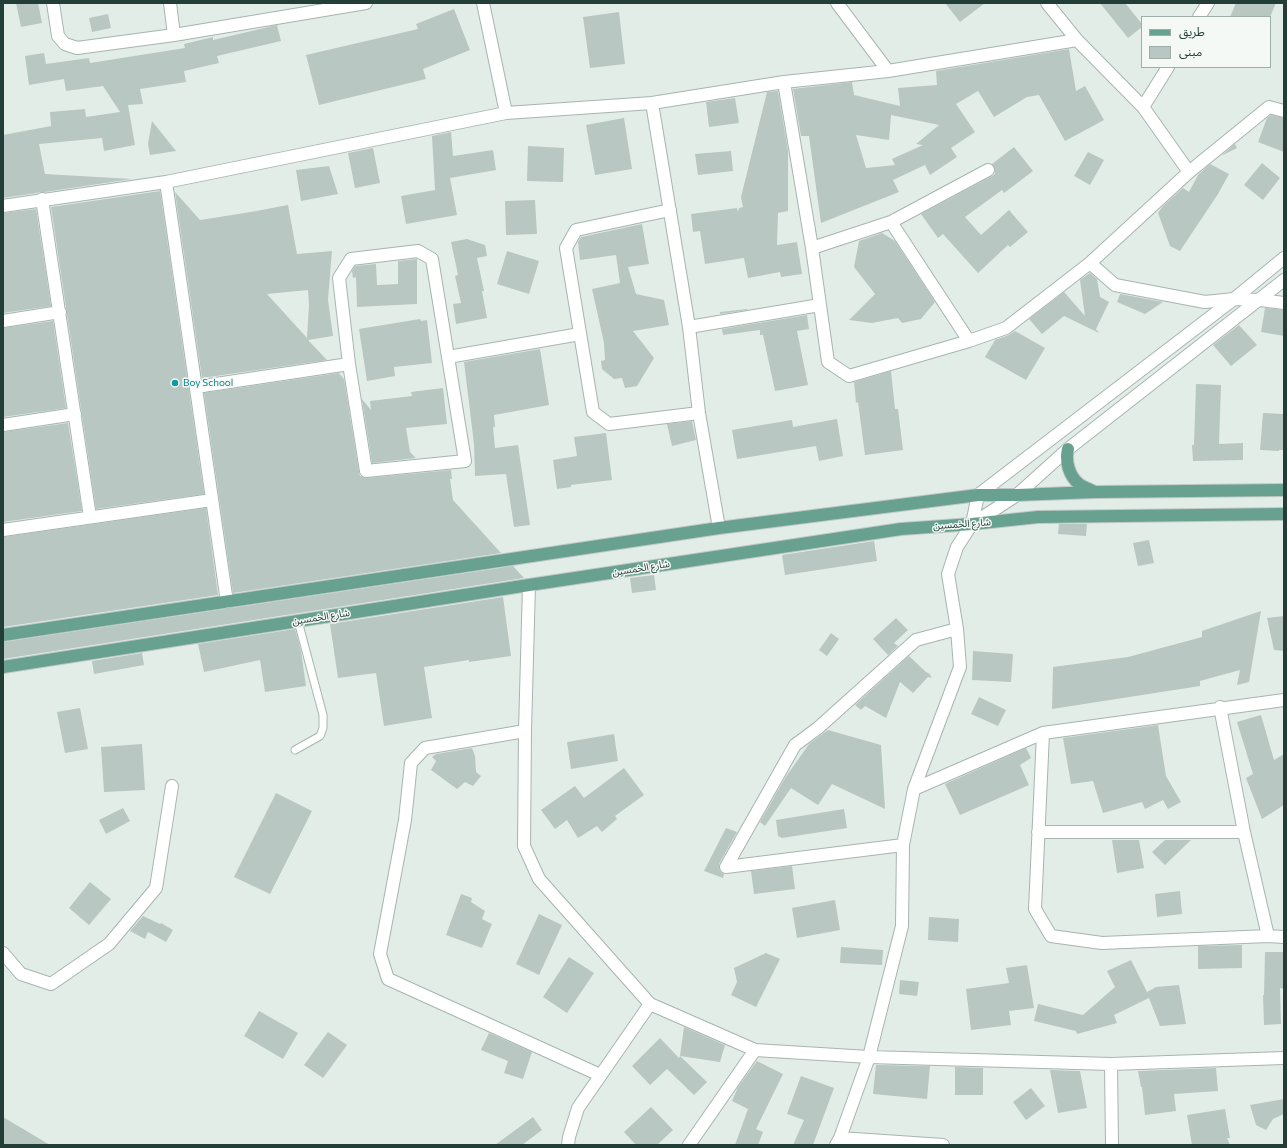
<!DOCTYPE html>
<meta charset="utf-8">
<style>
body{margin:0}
#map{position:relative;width:1287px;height:1148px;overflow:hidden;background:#e3ede8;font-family:Commissioner,"Noto Sans Arabic",sans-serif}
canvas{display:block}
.frame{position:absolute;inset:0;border:4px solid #233e36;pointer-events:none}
.legend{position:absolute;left:1141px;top:16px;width:130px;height:52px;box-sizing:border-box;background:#f4f9f6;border:1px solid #a0aea9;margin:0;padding:5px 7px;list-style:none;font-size:12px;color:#233e36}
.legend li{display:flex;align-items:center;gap:8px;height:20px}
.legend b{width:20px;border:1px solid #a0aea9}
</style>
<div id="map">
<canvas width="1287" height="1148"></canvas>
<div class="frame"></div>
<ul class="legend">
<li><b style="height:5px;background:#69a191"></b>طريق</li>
<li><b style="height:11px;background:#b8c7c1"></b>مبنى</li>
</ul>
</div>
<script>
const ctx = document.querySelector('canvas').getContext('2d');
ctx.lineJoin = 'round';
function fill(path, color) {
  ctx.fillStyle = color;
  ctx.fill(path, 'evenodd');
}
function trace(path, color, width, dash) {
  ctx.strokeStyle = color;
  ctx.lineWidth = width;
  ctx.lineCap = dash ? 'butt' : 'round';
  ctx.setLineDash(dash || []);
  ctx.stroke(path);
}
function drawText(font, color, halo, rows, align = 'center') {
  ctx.font = font + ' Commissioner,"Noto Sans Arabic",sans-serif';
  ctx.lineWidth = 3;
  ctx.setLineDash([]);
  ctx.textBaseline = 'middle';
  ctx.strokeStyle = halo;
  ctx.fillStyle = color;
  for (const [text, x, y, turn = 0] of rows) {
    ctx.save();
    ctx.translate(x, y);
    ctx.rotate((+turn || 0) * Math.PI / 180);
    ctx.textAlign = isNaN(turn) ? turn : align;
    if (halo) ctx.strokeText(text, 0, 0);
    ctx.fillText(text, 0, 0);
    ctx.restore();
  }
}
const building = new Path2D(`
 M16 3H38L42 23 21 27Z
 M945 3H985L960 22Z
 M1100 3H1125L1142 24V27L1128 38Z
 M1236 3H1276L1270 17H1230Z
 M454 9 470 50 423 69 426 79 319 105 306 55 418 29 416 24Z
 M619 12 625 64 590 68 583 17Z
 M108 14 111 28 92 32 89 18Z
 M277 25 281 41 217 56 219 63 184 71 186 82 140 89 143 104 128 105 135 145 104 151 102 138 39 144 45 174 132 179 45 192H40L37 193 3 198V135L51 126 50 112 85 109 86 117 120 112 103 86 66 91 64 79 29 85 25 56 44 53 46 64 89 58 90 63 185 48 184 44 213 37V40Z
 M1069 49 1076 91 1085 86 1104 120 1065 141 1039 95 1027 97 994 117 978 91 956 104 975 132 951 148 957 157 930 175 925 165 893 180 899 192 821 223 809 136H801L793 89 852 82 854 95 900 106 898 88 937 85 936 71ZM891 115 939 125 916 144 923 145 892 159 895 165 866 168 856 135 889 140Z
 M778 91 788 151V211L778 213 777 245 797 242 802 274 781 277 780 272 748 278 744 258 705 264 700 231 693 232 691 214 737 208 738 212 739 208 743 207 741 197 767 92Z
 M735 98 739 123 709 127 706 102Z
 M1271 115 1284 118V152L1258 142 1267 118Z
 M624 118 632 169 595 175 586 125Z
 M152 121 176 151 150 155 148 144Z
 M451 132 453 156 493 150 496 170 450 178 457 215 406 224 401 196 435 190 432 136Z
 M1235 144 1237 148 1221 156Z
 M528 146 564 148 563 182 527 181Z
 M1014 147 1033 171 1004 193 1002 190 965 217 981 235 1009 210 1028 232 1010 247 1008 245 978 273 943 234 938 238 921 214 992 176 995 174V170L992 164Z
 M373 148 380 183 355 188 348 153Z
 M731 151 733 171 698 175 695 154Z
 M1088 152 1104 160 1090 185 1074 176Z
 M1262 163 1280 178 1263 200 1244 185Z
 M1210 164 1229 174 1218 194 1180 251 1170 246 1158 213 1163 206 1183 188 1189 192 1198 175Z
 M329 166 338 194 301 201 296 170Z
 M160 191 204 494 96 509 51 207Z
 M175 192 200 220 251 212 288 205 297 254 332 251 328 300 333 336 308 340 327 360 202 378ZM308 290 309 305 307 338 267 294Z
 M535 200 537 234 506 235 505 201Z
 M36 209 51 306 3 313V213Z
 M642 224 649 264 628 267 636 294 664 300 669 325 633 331 654 358 637 386 625 388 622 378 614 379 602 369 601 361 605 360 604 343 592 289 620 283 616 255 580 260 578 242 581 237Z
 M882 233 895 241 935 302 921 319 902 323 898 318 872 323 849 320 875 294 854 267 859 241Z
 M467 239 485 245 487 256 477 258 484 291H482L487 318 456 324 453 304 461 303 455 276 458 275 451 242Z
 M507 251 539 261 529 294 497 284Z
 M417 259V304L357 307 356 277 353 278 352 271 355 266 376 264 377 285 398 284V261Z
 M1090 273 1097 279 1100 297 1109 302 1096 329 1099 333 1064 316 1042 334 1029 319 1064 292 1085 316 1080 280Z
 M1120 294 1163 302 1145 314 1117 302Z
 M1265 308 1284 310V336L1261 332Z
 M747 309V310L720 314V312Z
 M807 315 809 329 797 331 808 385 775 391 763 335H760V330L723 335 722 329Z
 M420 319 421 321 427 320 432 363 394 367 395 376 367 381 359 329Z
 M53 321 66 408 3 417V328Z
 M1239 325 1257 345 1231 366 1213 345Z
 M1015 331 1045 348 1026 380 985 357 995 340 1009 335Z
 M540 349 549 405 494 415 495 427H493L495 448 518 445 530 525 514 527 506 474 475 476 474 444 464 362Z
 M891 371 895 409H898L903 450 865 455 858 402 856 403 854 382Z
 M339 373 344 379 359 472 360 476 367 478 451 470 452 479H450L453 500 501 553 233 593 204 393Z
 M1196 384 1221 385 1219 444 1243 443V460L1193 461 1192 445H1194Z
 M443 388 447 424 406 428 410 452 416 458 372 463 362 399 371 410 370 401 412 396 411 392Z
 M1263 413 1284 414V450H1279V451L1260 450Z
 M837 419 843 456 819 461 816 446 737 459 732 430 792 420 793 427Z
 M692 421 696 440 672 446 667 424Z
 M68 423 82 511 3 522V432Z
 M606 433 612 480 571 485V487L557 489 553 460 577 456 574 437Z
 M206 508 218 595 3 627V537Z
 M1059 524H1087L1086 536 1058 534Z
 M1149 540 1154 563 1138 566 1133 543Z
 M874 541 877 561 785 575 782 555Z
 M513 566 524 578 3 659V642Z
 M654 575 656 590 632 593 630 578Z
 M503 597 511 656 469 662V660L424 667 432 718 384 726 376 673 338 678 330 624Z
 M1261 611 1249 682 1237 685 1240 670 1200 681V686L1052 709 1053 667 1128 657 1202 637V631Z
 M1284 616V651L1274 650 1267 618Z
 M896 618 908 630 894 643 898 646 888 655 873 639Z
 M295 629 301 651 306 686 265 692 260 660 204 672 198 644Z
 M831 633 839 639 827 656 819 650Z
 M973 651 1013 654 1011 682 972 680Z
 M142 653 144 665 94 674 92 661Z
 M909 656 926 672 930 674V675L932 678 928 677 913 693 900 682 886 718 865 706 861 710 855 705Z
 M979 697 1006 710 998 726 971 714Z
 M80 708 88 749 65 753 57 712Z
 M1261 715 1274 760 1284 754V805L1262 819 1246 778 1253 774 1237 722Z
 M1158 725 1166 776 1181 802 1168 809 1163 800 1145 809 1142 802 1103 813 1093 781 1071 784 1063 738Z
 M828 730 881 745 885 809 832 784 818 805 791 788 765 826 760 822 785 778 809 744Z
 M614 734 618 761 571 769 567 742Z
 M142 744 145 790 104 792 101 747Z
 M472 748 475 756 476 772 481 776 473 786 465 782 457 789 431 770 436 761 432 757 436 754Z
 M1026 748 1031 758 1020 765 1029 785 960 815 945 784Z
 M624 768 644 795 615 816 617 819 602 832 597 826 578 838 567 820 555 829 541 810 575 786 584 798Z
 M276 793 312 811 270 894 234 877Z
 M123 808 130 821 106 834 99 820Z
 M844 809 847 828 782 838 778 836 776 820Z
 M726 828 737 832 719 864 720 871 724 874 723 878 704 871Z
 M1112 840H1139L1144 868 1117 873Z
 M1165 840H1191L1165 865 1152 852Z
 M792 866 795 889 754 894 751 871Z
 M90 882 111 899 89 925 69 908Z
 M1180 891 1182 914 1157 917 1155 894Z
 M461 894 472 898 471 902 485 911 482 919 492 924 482 948 446 935Z
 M835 900 840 930 797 938 792 908Z
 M539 914 562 925 539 975 516 964Z
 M143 916 160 924 161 923 173 930 166 942 148 932 145 939 130 931Z
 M929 917 959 919 958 942 928 940Z
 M1242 945V968L1198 969V946Z
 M841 947 883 950 882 965 840 963Z
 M1265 952H1284V989L1280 988 1281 1024 1264 1025 1263 995H1264Z
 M766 953 780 959 756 1007 731 995 737 982 734 968Z
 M569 957 594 973 567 1013 543 997Z
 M1131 960 1147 992 1156 987 1179 985 1186 1024 1160 1026 1149 998 1114 1015 1117 1023 1077 1034 1076 1031 1034 1021 1038 1004 1083 1015 1115 987 1107 971Z
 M1027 965 1034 1008 1009 1011 1011 1025 971 1030 966 989 1009 983 1006 968Z
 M900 980 919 982 917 996 899 994Z
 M259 1011 298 1033 283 1059 244 1036Z
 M684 1027 725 1045 720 1062 680 1056Z
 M328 1032 347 1045 323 1078 304 1065Z
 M489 1033 532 1052 523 1079 504 1073 508 1061 481 1050Z
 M660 1038 679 1058 680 1056 707 1082 694 1095 667 1069 650 1085 632 1066Z
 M757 1061 783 1074 756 1129 763 1132 758 1145H735L748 1109 732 1101 738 1087Z
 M876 1065 930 1066 927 1099 873 1094Z
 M955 1067 983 1068V1095H955Z
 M1216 1068 1218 1091 1174 1094 1176 1111 1145 1115 1142 1087H1141L1138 1071Z
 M1050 1070 1080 1071 1087 1108 1058 1113Z
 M801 1076 834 1088 813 1145H793L804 1120 787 1114Z
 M1031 1088 1045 1106 1026 1120 1013 1102Z
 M1284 1099V1114L1273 1119 1266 1130 1256 1125 1250 1105Z
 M651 1107 673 1130 657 1145H636L624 1132Z
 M1225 1109 1230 1138H1227L1230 1145H1192L1187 1115Z
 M3 1117 50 1145H3Z
 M533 1117 542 1130 522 1145H495Z`);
const service = new Path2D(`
 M295 750 320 736 323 728V715L298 621`);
const minor = new Path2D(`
 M53 3 58 36 65 44 77 48 174 35 366 3
 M170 3 174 35
 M483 3 506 113
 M837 3 888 71
 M1047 3 1077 40 1143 107 1189 172
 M1199 17 1208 3
 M784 82 812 248 828 362 849 376 969 341 1006 328 1090 263 1189 172 1269 107 1284 111
 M652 103 689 327 699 413 719 528
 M1143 107 1168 67
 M166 182 227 602
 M42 199 90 517
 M3 206 166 182 506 113 652 103 784 82 888 71 1077 40
 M670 210 576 230 566 248 593 412 609 424 699 413
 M891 222 969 341
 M812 248 891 222 988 170
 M418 251 432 259 465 461 366 471 349 364 339 278 351 259Z
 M1090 263 1115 285 1205 302 1234 299 1260 300 1284 303
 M3 321 60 312
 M689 327 820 305
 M448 357 580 334
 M196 387 349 364
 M3 425 75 414
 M3 530 212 500
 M529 585 525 731 524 846 539 879 650 1004 755 1050 869 1057 1111 1064 1284 1058
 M1220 707 1244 832 1268 936
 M525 731 425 748 411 763 405 820 380 954 388 979 600 1075
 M1043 733 1035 909 1051 936 1102 943 1268 936 1284 937
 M914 789 1043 733 1284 700
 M1038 832H1244
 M903 845 726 867 795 745 818 728 916 640 957 629
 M3 953 21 974 51 984 109 944 156 888 172 786
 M1111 1064 1112 1145
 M840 1138 943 1145
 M568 1145 569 1137 578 1108 650 1004
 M689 1145 755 1050
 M836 1145 840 1138 869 1057 902 926 903 845 914 789 960 667 957 629 948 574 957 547 972 524`);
const tertiary = new Path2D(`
 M972 524 978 495 1234 299 1284 258
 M972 524 1017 495 1068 449 1284 280`);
const primary = new Path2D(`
 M1068 449C1065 461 1069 476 1079 484 1083 487 1089 489 1093 491
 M3 635 719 528 978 495H1017L1095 492 1284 490
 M3 667 529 585 901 529 972 524 1038 517 1284 514`);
const markers = [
 [175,383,4,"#0f9aa8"]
];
const cultureNames = [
 ["Boy School",183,383]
];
const streetNames = [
 ["شارع الخمسين",962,524,-4],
 ["شارع الخمسين",641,568,-9],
 ["شارع الخمسين",321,617,-9]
];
fill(building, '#b8c7c1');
trace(service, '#a6b5af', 9);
trace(minor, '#a6b5af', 14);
trace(tertiary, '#a6b5af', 14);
trace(primary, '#c1c9c7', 14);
trace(service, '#fff', 7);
trace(minor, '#fff', 12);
trace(tertiary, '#fff', 12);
trace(primary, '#69a191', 12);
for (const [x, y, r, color] of markers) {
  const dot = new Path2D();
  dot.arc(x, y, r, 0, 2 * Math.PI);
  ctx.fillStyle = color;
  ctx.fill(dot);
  trace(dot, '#f4f9f6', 1.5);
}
drawText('10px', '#0d838f', '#f4f9f6', cultureNames, 'left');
drawText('10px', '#233e36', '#f4f9f6', streetNames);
</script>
